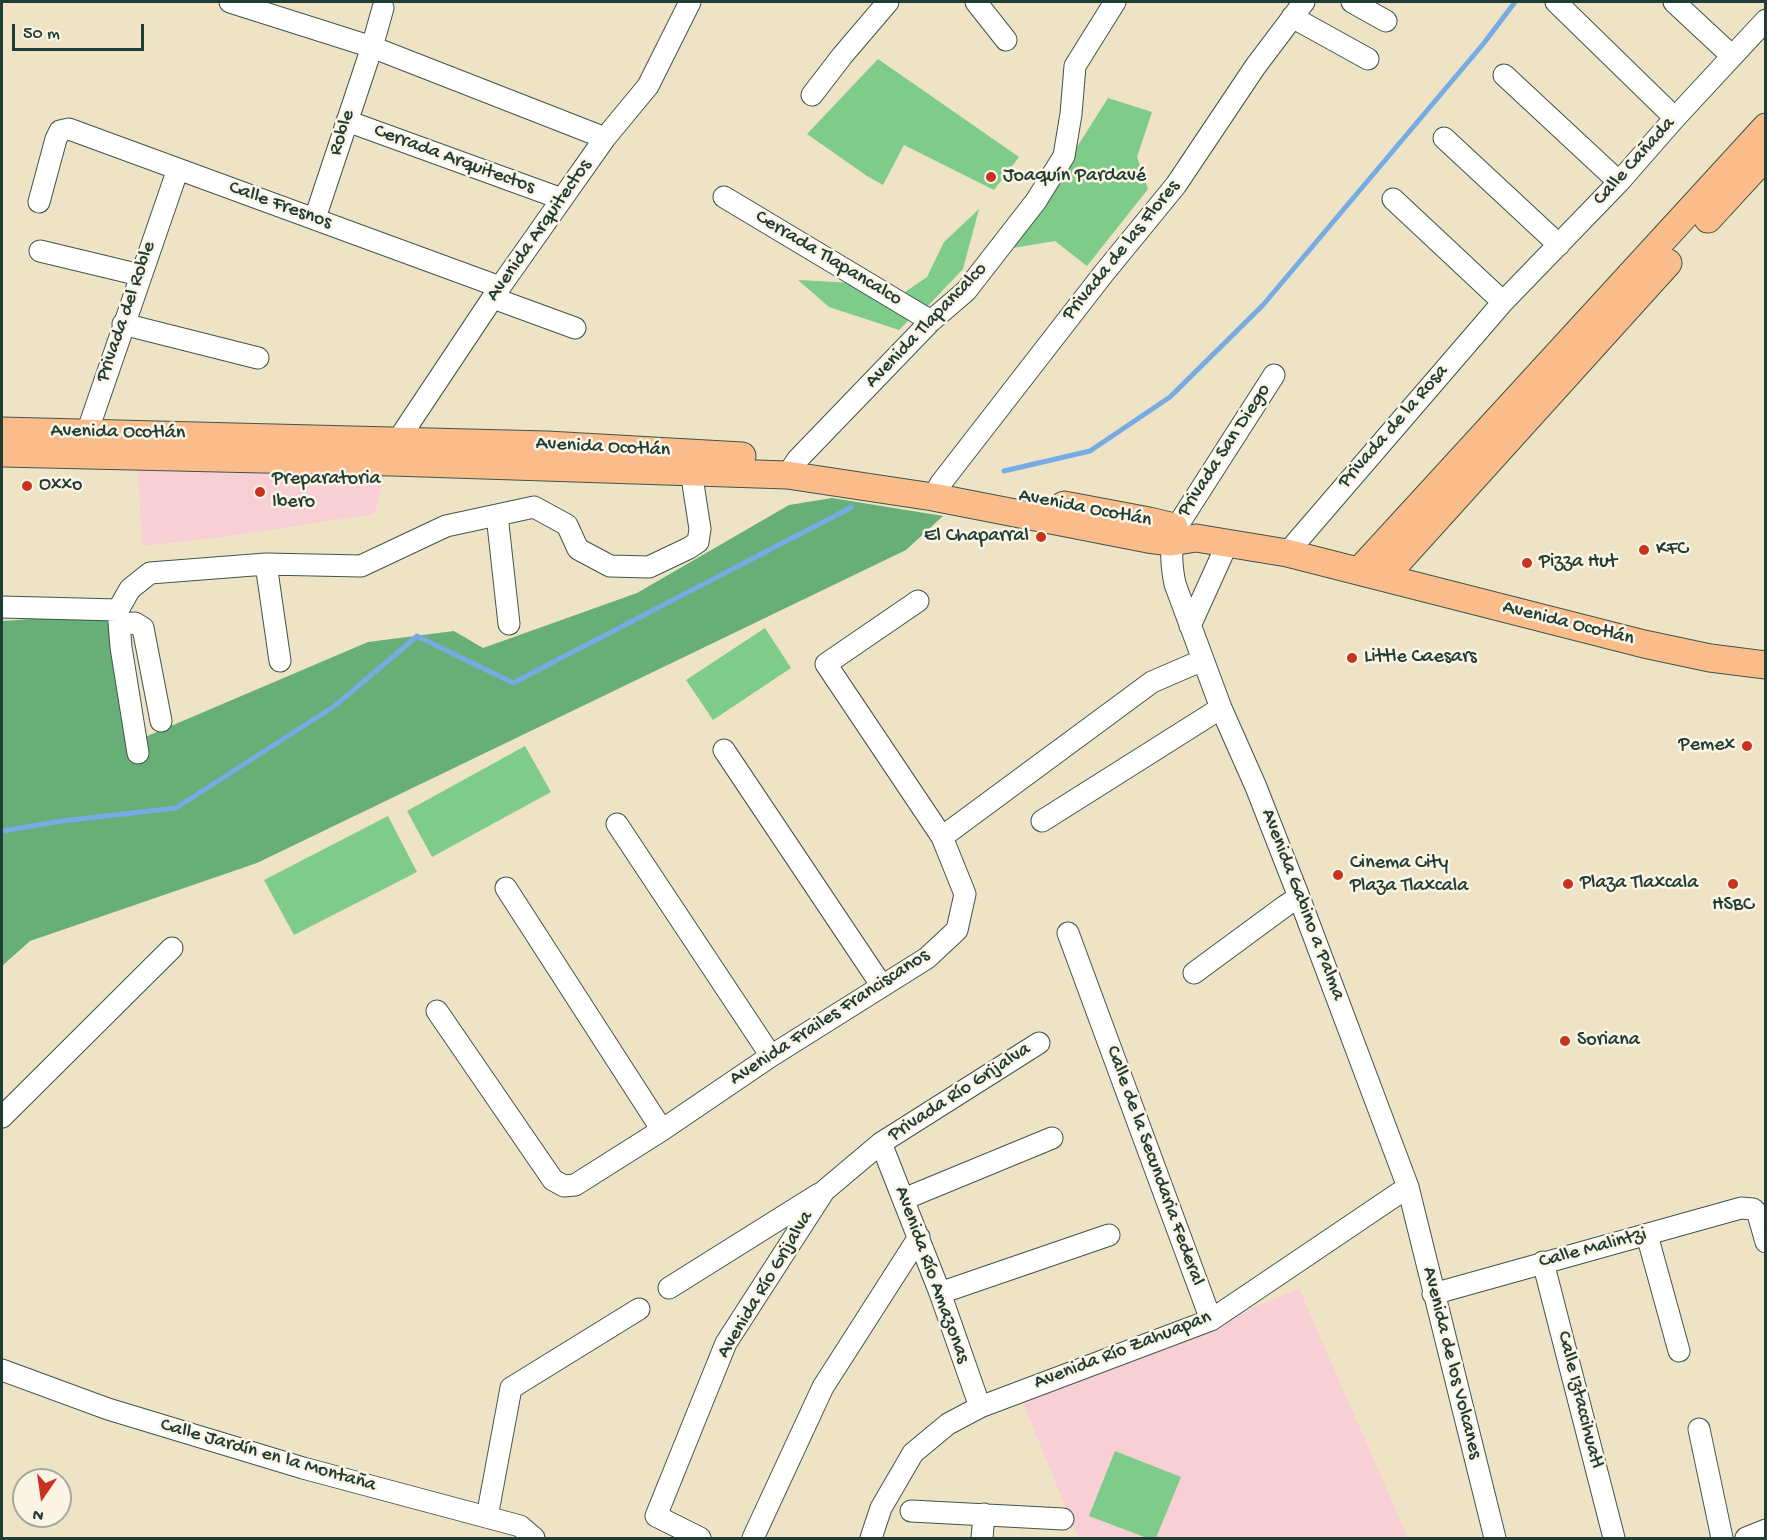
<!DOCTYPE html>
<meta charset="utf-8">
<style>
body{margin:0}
#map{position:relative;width:1767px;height:1540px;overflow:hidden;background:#eee4c5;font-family:"Gochi Hand",sans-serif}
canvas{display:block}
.frame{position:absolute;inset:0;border:3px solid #1f3d34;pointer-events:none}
.north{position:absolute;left:12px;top:1468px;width:60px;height:60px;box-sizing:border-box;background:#fcf5e5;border:2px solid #a4ab9e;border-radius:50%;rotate:193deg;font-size:16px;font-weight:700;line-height:24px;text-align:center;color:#1f3d34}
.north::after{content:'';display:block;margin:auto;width:21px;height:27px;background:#c8321e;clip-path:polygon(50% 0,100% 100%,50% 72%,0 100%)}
.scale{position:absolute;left:12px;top:24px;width:132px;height:27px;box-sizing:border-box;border:3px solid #1f3d34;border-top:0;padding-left:8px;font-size:18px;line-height:21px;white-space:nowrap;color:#1f3d34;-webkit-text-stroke:4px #fcf5e5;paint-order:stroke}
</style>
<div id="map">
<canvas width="1767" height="1540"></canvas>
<div class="frame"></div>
<div class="north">N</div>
<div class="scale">50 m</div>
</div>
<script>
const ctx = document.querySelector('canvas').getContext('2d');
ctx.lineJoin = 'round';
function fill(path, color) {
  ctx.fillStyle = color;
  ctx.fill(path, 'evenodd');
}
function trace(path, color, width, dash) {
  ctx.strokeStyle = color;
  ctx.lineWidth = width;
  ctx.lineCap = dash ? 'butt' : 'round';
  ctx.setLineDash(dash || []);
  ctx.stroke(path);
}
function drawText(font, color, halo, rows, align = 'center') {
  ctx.font = font + ' "Gochi Hand",sans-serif';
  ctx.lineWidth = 5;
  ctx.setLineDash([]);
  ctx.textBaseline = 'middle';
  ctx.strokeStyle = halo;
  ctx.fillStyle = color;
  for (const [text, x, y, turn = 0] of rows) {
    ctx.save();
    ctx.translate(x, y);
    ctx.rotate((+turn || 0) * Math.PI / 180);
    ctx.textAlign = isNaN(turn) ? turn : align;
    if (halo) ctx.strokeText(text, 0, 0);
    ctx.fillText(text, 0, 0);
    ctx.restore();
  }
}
const built = new Path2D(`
 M138 467 387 470 374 514 230 536 142 546Z
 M1299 1289 1408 1538H1078L1022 1400Z`);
const green = new Path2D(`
 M878 59 1019 157 994 190 904 145 883 185 867 176 807 134Z
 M1108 98 1152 112 1137 157 1148 189 1087 266 1055 241 1013 248Z
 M979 209 963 269 925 309 905 292 927 277 944 242Z
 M798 280 854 283 913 316 899 330 829 307Z
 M765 628 791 668 713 720 686 680Z
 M525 746 551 792 432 857 407 811Z
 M388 816 417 872 294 935 264 880Z
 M1115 1451 1181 1477 1156 1538H1147L1089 1516Z`);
const forest = new Path2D(`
 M832 498 943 516 906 550 257 863 30 941 2 966V621L106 614 131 743 368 642 454 631 483 648 637 593 789 505Z`);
const stream = new Path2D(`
 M1004 471 1090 451 1170 397 1263 305 1484 43 1515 2
 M2 831 62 821 176 808 336 705 417 636 513 683 852 507`);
const minor = new Path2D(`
 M230 2 372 47 605 138
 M976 2 1006 40
 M1352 2 1386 21
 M1556 2 1675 118
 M1674 2 1732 56
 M1292 17 1368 59
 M1504 75 1619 182
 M812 95 842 56 888 2
 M347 121 562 199
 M1444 138 1559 245
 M724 197 931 321
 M1393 199 1503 302
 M39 202 56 139 60 131 69 129 500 287
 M315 218 372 47 383 8
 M40 251 140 275
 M493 298 575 328
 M123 324 258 358
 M1274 375 1176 528C1170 547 1171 564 1175 584L1221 708 1256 787 1299 897 1408 1187 1495 1538
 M82 447 178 169
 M395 452 398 440 500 287 562 199 605 138 648 86 690 2
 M787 475 798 459 931 321 966 291 1036 201 1064 156 1071 114 1075 66 1115 2
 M933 497 941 483 1104 273 1176 185 1255 67 1304 2
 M497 515 509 624
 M1287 553 1503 302 1619 182 1675 118 1766 20
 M266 564 361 566 446 526 534 507 567 525 578 549 610 566 649 567 689 548 698 542 700 529 689 458
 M2 607 118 610
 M120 624 135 623 143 628 161 721
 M1190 626 1228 542
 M724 750 882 986
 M138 753 121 647 118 610 130 589 150 573 266 564 280 661
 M1042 821 1221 708
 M617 824 771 1056
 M942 837 1152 682 1203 660
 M506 888 662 1130
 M1068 933 1211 1320
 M1194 973 1285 906 1299 897
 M437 1011 553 1180 564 1186 575 1185 662 1130 771 1056 927 958 957 930 965 894 942 837 826 664 918 601
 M2 1117 172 948
 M881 1143 940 1293 980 1407
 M904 1199 1052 1138
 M1647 1235 1679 1351
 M1543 1262 1614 1538
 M669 1288 819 1194
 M940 1293 1109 1235
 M1433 1294 1741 1208 1753 1209 1758 1214 1766 1242
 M2 1370 108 1409 303 1468 520 1526 534 1538
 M1699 1429 1722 1538
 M911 1511 1063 1519
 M487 1517 511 1388 639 1309
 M700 1538 656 1516 726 1343 817 1202 824 1191 881 1143 1039 1043
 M753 1538 823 1387 919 1237
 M871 1538 881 1508 913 1453 948 1424 980 1407 1211 1320 1408 1187
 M982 1538 984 1514
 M1746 1538 1766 1530`);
const major = new Path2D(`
 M1708 219 1766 156
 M2 431 547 445 742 456
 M2 453 392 462 787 475 933 497 1148 539 1171 542 1196 538 1287 553 1644 644 1710 658 1766 665
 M1064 505 1149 521 1174 527
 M1359 571 1766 127
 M1385 576 1668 263`);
const markers = [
 [991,177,6,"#c8321e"],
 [27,486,6,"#c8321e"],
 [260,492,6,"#c8321e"],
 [1041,537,6,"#c8321e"],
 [1644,550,6,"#c8321e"],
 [1527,563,6,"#c8321e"],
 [1352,658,6,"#c8321e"],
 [1747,746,6,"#c8321e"],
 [1338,875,6,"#c8321e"],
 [1568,884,6,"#c8321e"],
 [1733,884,6,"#c8321e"],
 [1565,1041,6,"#c8321e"]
];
const streetNames = [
 ["Roble",343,133,-72],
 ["Cerrada Arquitectos",454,160,20],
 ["Calle Cañada",1635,162,-48],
 ["Calle Fresnos",280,206,20],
 ["Avenida Arquitectos",540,231,-55],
 ["Privada de las Flores",1122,251,-51],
 ["Cerrada Tlapancalco",828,259,31],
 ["Privada del Roble",127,312,-71],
 ["Avenida Tlapancalco",927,326,-46],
 ["Privada de la Rosa",1394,427,-49],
 ["Avenida Ocotlán",118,433,1],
 ["Avenida Ocotlán",603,448,3],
 ["Privada San Diego",1225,451,-57],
 ["Avenida Ocotlán",1085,509,11],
 ["Avenida Ocotlán",1568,624,14],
 ["Avenida Gabino a Palma",1302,905,69],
 ["Avenida Frailes Franciscanos",830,1018,-33],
 ["Privada Río Grijalva",960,1093,-33],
 ["Calle de la Secundaria Federal",1154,1166,70],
 ["Calle Malintzi",1593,1249,-15],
 ["Avenida Río Amazonas",931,1275,70],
 ["Avenida Río Grijalva",766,1285,-59],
 ["Avenida Río Zahuapan",1123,1351,-21],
 ["Avenida de los Volcanes",1451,1363,76],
 ["Calle Iztaccihuatl",1579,1400,76],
 ["Calle Jardín en la Montaña",268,1456,16]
];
const poiNames = [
 ["Joaquín Pardavé",1003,177],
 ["Preparatoria",272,480],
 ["Ibero",272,503],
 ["Oxxo",39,486],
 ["El Chaparral",1029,537,"right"],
 ["KFC",1656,550],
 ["Pizza Hut",1539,563],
 ["Little Caesars",1364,658],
 ["Pemex",1735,746,"right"],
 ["Cinema City",1350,864],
 ["Plaza Tlaxcala",1350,887],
 ["Plaza Tlaxcala",1580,884],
 ["HSBC",1733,906,"center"],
 ["Soriana",1577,1041]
];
fill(built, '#f7cfd4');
fill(green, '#7fcb8a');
fill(forest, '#67af76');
trace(stream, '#77abe4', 5);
trace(minor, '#3e564a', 23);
trace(major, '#3e564a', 29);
trace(minor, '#fff', 21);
trace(major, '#fabc8b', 27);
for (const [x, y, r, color] of markers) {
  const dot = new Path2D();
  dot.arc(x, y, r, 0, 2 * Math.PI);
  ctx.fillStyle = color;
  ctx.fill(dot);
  trace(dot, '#fcf5e5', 2);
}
drawText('20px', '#1f3d34', '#fcf5e5', streetNames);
drawText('20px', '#1f3d34', '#fcf5e5', poiNames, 'left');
</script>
